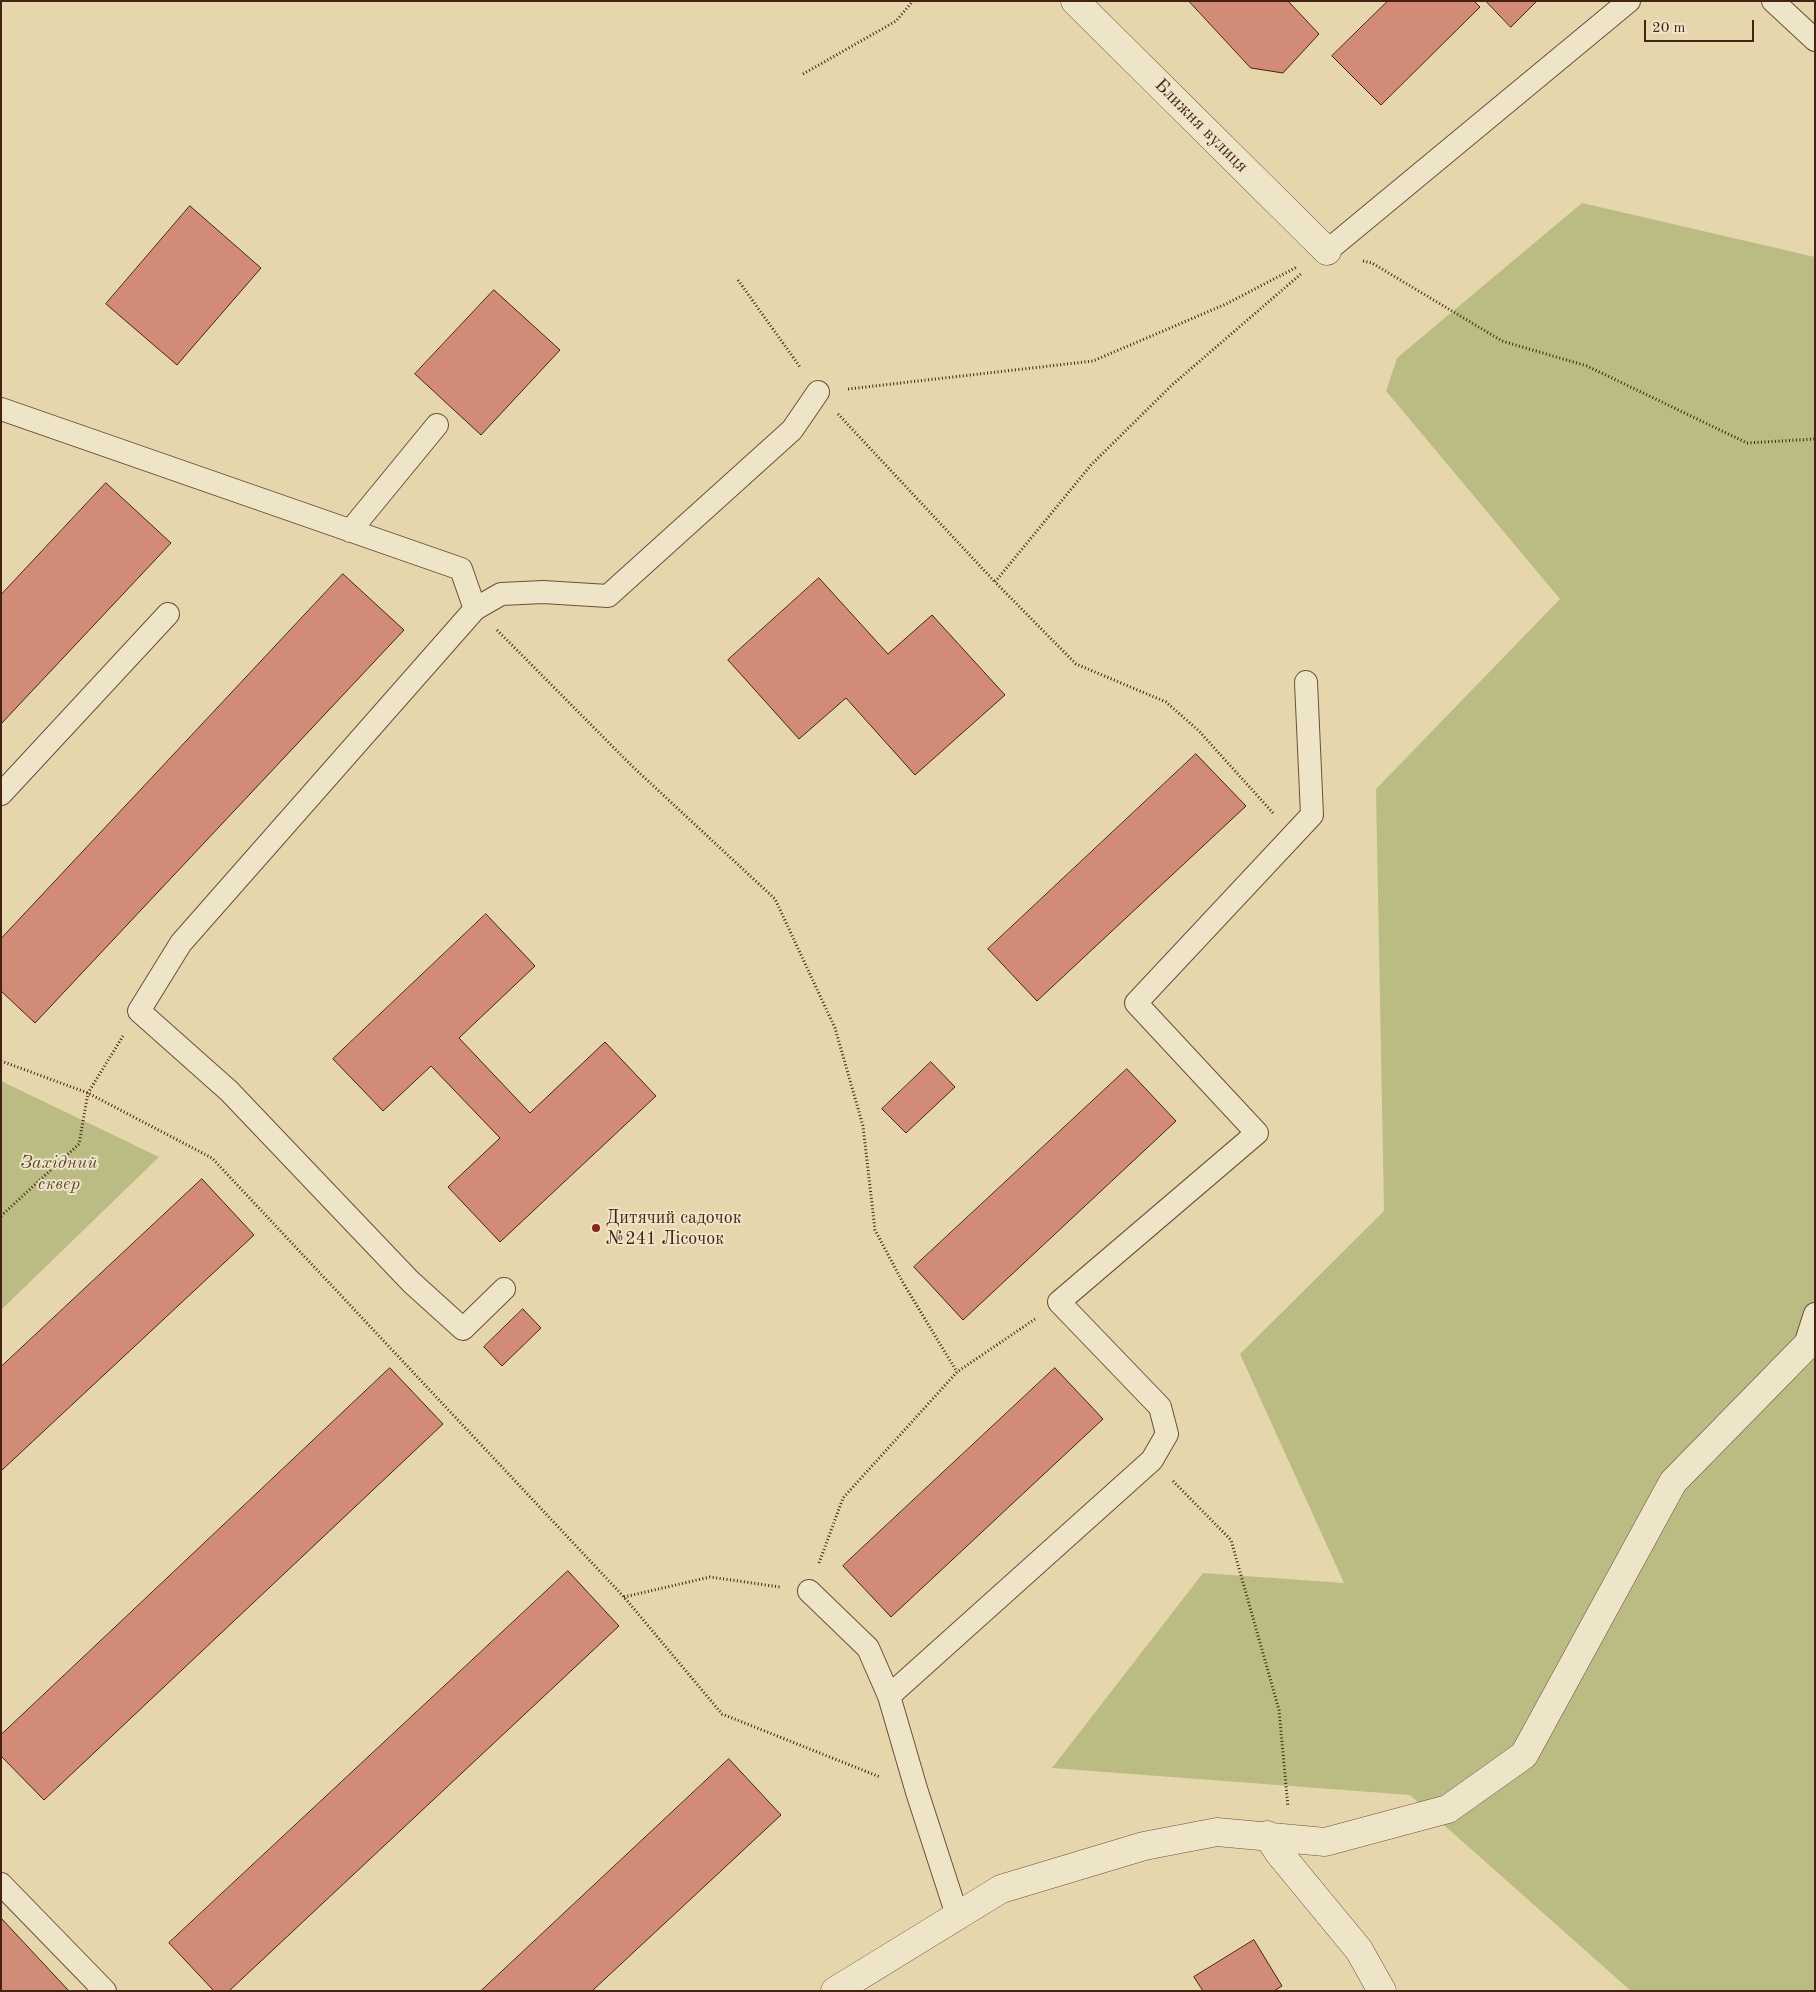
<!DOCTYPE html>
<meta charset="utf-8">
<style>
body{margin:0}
#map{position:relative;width:1816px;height:1992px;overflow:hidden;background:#e5d7ab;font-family:"Old Standard TT",serif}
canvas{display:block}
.frame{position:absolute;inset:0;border:2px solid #442313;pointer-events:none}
.scale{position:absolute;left:1644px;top:20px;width:110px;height:22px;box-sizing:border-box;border:2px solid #442313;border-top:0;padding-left:6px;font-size:15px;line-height:18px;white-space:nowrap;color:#442313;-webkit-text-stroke:4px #eee5c8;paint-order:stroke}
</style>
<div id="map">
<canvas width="1816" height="1992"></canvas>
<div class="frame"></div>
<div class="scale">20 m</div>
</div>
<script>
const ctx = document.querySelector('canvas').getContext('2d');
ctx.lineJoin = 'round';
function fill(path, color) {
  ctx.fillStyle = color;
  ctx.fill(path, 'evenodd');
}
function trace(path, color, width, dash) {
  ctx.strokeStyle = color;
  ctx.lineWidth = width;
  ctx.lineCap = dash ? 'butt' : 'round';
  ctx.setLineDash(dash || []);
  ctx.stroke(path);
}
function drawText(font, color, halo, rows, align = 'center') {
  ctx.font = font + ' "Old Standard TT",serif';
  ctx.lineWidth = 4;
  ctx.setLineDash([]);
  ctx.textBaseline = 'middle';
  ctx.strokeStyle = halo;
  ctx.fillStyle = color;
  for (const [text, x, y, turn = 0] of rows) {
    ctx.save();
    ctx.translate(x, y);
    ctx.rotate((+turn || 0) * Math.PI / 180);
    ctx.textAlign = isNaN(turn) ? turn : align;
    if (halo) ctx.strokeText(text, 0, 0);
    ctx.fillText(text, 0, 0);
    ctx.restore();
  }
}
const green = new Path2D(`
 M1582 203 1815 257V1991H1631L1410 1795 1052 1768 1203 1573 1344 1583 1240 1354 1384 1211 1376 789 1560 599 1386 391 1397 358Z
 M1 1081 159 1157 1 1310Z`);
const building = new Path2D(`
 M1189 1H1288L1319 34 1283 73 1251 68Z
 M1388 1H1474L1480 7 1381 105 1332 56Z
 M1486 1H1537L1511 27Z
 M190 206 261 268 177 365 106 304Z
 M494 290 560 350 481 435 415 374Z
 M106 483 171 543 1 724V595Z
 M343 574 404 630 35 1023 1 991V939Z
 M819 578 888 654 932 615 1005 695 915 775 846 698 799 739 728 660Z
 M1196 754 1246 806 1037 1001 988 949Z
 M486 914 535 966 459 1038 530 1113 605 1042 656 1096 500 1242 448 1187 500 1138 431 1066 383 1111 333 1059Z
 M931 1062 955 1087 906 1133 882 1109Z
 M1127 1069 1176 1121 963 1320 914 1267Z
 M202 1179 254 1235 1 1471V1367Z
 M523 1309 541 1328 502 1366 484 1347Z
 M390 1368 443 1424 44 1800 1 1756V1735Z
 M1055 1368 1103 1419 891 1617 843 1566Z
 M568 1571 619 1626 229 1991H214L169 1943Z
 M729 1759 781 1815 592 1991H481Z
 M1 1918 69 1991H1Z
 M1254 1940 1282 1986 1274 1991H1203L1194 1977Z`);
const path = new Path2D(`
 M803 74 896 21 913 1
 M1363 261 1372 263 1502 341 1587 366 1747 443 1815 439
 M738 280 800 367
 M848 389 1093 361 1226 304 1297 267
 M838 414 995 582
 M497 630 632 766 775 899 835 1028 863 1126 875 1230 902 1281 957 1372
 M1273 813 1199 731 1166 702 1076 664 995 582 1091 465 1172 385 1302 273
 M1 1061 88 1093 212 1158 624 1597 722 1714 880 1777
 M1 1216 79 1144 88 1093 123 1036
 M1173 1481 1231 1540 1279 1710 1288 1807
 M819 1563 843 1498 957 1372 1035 1319
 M624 1597 710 1577 780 1587`);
const service = new Path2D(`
 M1773 1 1815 40
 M1327 251 1629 1
 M1 409 461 569 475 609
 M350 531 437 425
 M1 794 168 614
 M504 1289 463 1329 411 1282 229 1091 139 1011 181 943 475 609 501 594 543 592 608 596 792 430 818 392
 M1805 1345 1815 1314
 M809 1591 868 1648 889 1696 917 1792 957 1915
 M889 1696 1152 1460 1167 1434 1160 1407 1059 1302 1257 1133 1136 1003 1312 815 1306 682
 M1 1884 105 1991`);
const minor = new Path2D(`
 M1075 1 1327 251
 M1267 1835 1279 1853 1359 1950 1382 1991
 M835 1991 1001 1889 1144 1846 1217 1832 1325 1842 1448 1809 1524 1755 1673 1482 1815 1337`);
const markers = [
 [596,1228,5,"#8f2418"]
];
const streetNames = [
 ["Ближня вулиця",1201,126,45]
];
const parkNames = [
 ["Західний",59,1163],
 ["сквер",59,1184]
];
const poiNames = [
 ["Дитячий садочок",606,1218],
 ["№241 Лісочок",606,1239]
];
fill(green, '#bbbc84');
fill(building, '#d18b76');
trace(building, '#442313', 1);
trace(service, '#6c5039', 24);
trace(minor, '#6c5039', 29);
trace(path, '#442313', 3, [1, 2.5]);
trace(service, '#eee5c8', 22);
trace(minor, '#eee5c8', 28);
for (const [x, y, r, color] of markers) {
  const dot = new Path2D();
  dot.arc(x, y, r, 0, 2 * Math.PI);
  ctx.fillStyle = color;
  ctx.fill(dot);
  trace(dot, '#eee5c8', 2);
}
drawText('18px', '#442313', '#eee5c8', streetNames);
drawText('italic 18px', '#62492f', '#eee5c8', parkNames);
drawText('18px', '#442313', '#eee5c8', poiNames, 'left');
</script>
